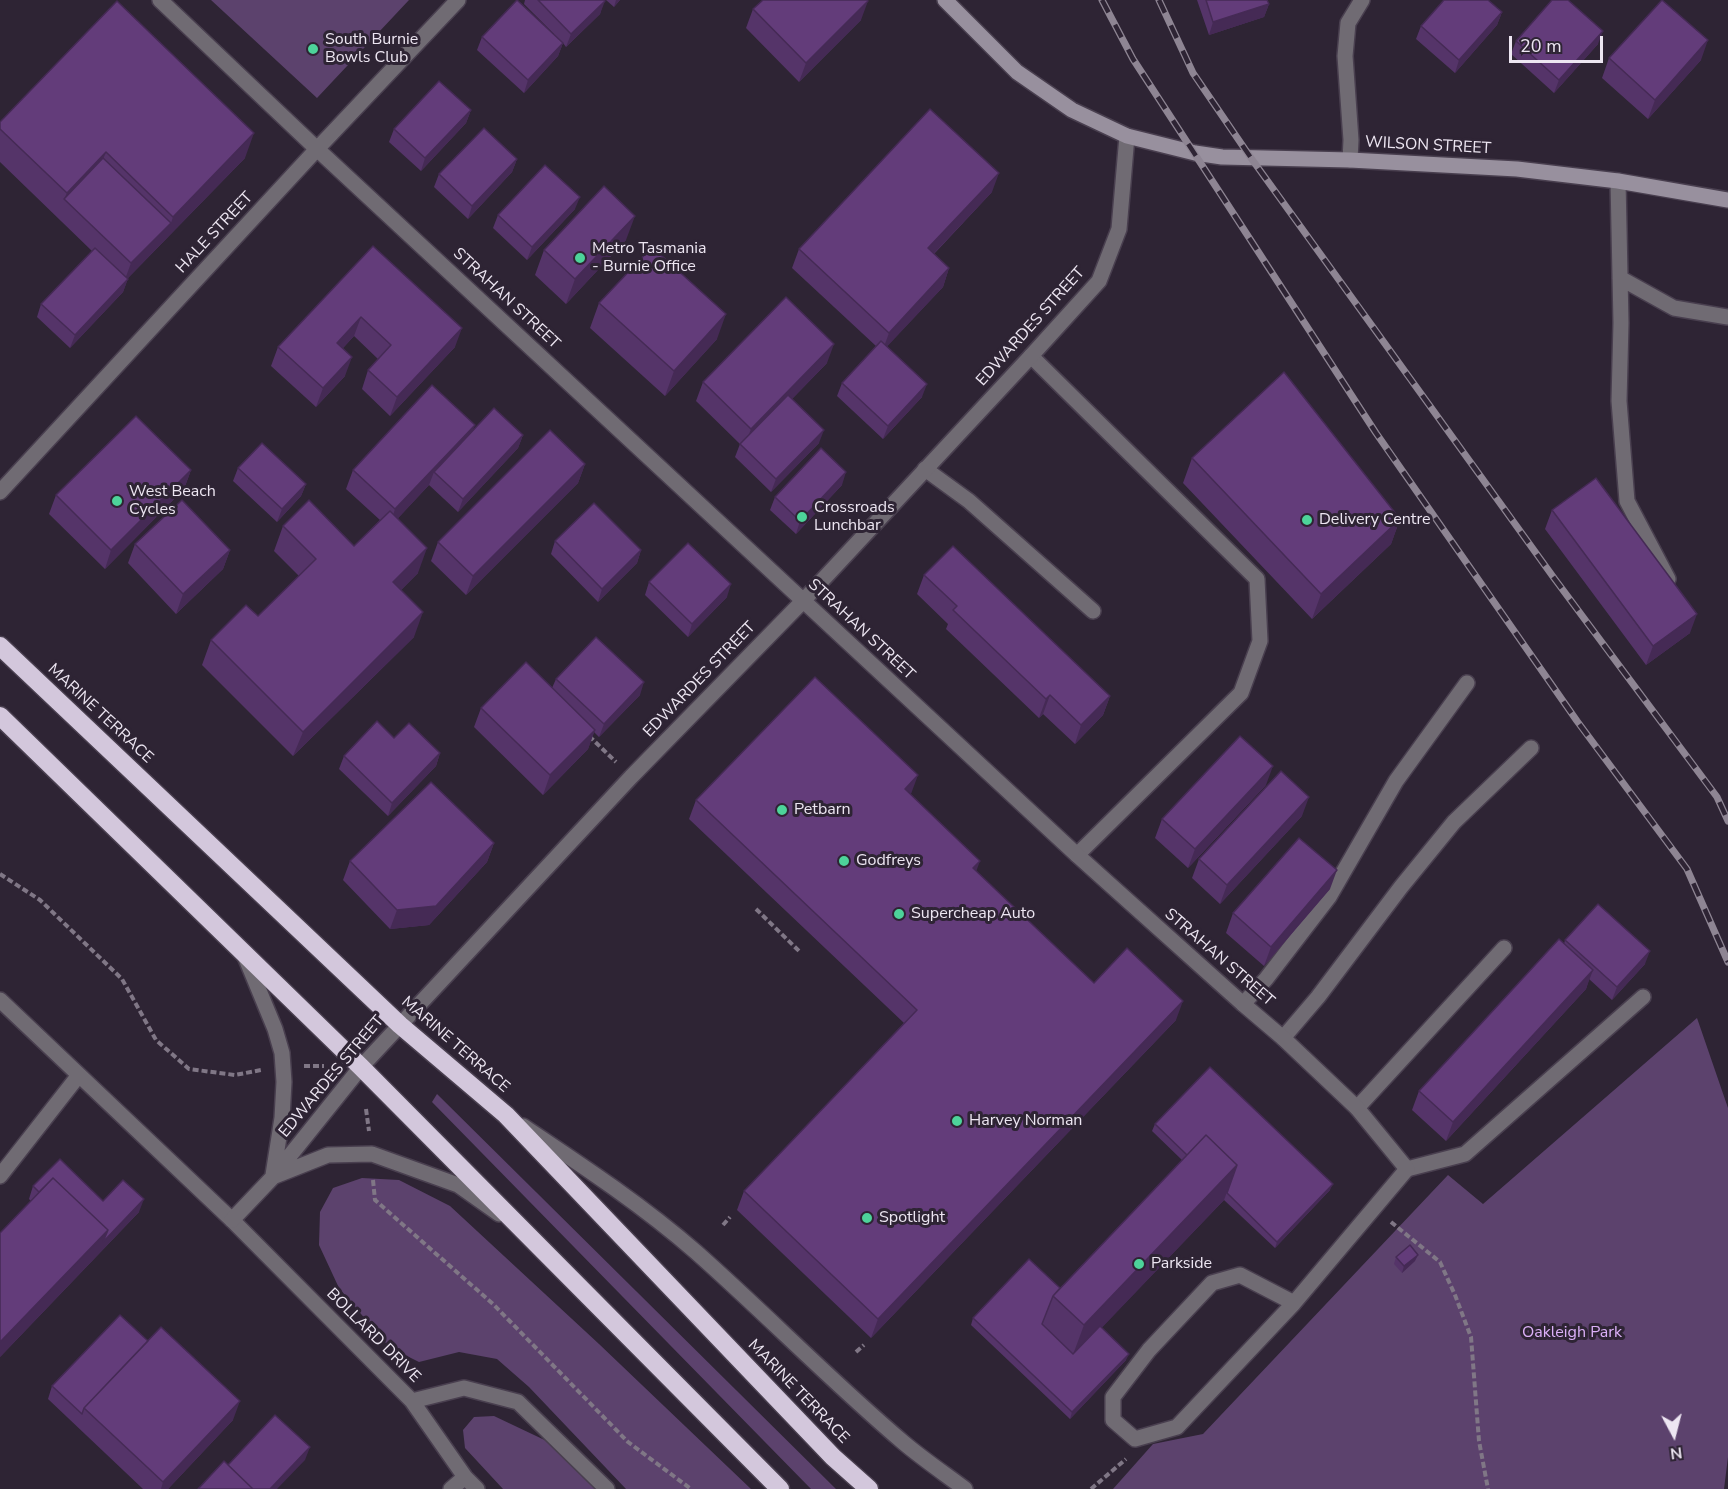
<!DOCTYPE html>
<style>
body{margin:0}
#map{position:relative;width:1728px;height:1489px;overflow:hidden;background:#2e2434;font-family:"Nunito Sans",sans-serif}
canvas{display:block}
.north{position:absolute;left:1644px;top:1405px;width:60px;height:60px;-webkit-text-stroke:4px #2e2434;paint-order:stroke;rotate:173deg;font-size:16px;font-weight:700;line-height:24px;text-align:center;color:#ede6f2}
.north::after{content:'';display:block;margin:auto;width:21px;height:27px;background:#ede6f2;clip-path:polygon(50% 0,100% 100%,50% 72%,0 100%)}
.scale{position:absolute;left:1509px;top:36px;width:94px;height:27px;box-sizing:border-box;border:3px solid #ede6f2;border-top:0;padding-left:8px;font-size:18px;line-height:21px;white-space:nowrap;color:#ede6f2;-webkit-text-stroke:4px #2e2434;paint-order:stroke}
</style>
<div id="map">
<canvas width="1728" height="1489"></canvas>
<div class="north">N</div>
<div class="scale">20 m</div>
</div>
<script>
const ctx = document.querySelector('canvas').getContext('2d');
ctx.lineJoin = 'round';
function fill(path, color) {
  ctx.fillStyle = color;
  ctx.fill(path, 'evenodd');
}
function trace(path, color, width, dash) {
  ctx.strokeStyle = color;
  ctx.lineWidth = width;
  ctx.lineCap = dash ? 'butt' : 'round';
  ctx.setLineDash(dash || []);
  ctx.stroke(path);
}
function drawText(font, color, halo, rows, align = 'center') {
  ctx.font = font + ' "Nunito Sans",sans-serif';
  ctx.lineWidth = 6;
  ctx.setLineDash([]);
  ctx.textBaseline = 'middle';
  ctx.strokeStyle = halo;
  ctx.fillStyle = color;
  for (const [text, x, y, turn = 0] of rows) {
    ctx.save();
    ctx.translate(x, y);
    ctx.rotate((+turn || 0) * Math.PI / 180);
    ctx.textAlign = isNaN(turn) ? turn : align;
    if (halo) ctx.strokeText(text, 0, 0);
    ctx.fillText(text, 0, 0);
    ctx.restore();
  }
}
const green = new Path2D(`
 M211 0H409L317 98Z
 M1697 1018 1728 1108V1457L1724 1489H1113L1153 1444 1203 1434 1448 1175 1483 1204Z
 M437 1094 836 1489H811L432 1102Z
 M362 1178 399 1180 450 1206 599 1344 751 1489H626L529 1387 497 1359 459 1352 419 1362 389 1347 339 1288 319 1245 320 1212 333 1188Z
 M494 1416 553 1444 596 1489H503L465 1448 463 1430 474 1417Z`);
const path = new Path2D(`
 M589 736 616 762
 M0 874 40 900 122 979 156 1040 189 1069 235 1075 261 1070
 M756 909 799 951
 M304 1066H324
 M366 1109 369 1131
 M373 1180 375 1200 493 1304 628 1442 691 1489
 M1391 1222 1440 1262 1455 1295 1471 1337 1479 1441 1488 1489
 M723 1225 730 1217
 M856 1352 864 1345
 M1091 1489 1126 1459`);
const lane = new Path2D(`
 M1618 181 1621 323 1619 401 1627 501 1668 579
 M1620 278 1674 308 1728 317
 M1031 356 1257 579 1260 641 1241 693 1077 855
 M925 469 969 501 1093 611
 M0 1000 232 1220 412 1401 465 1477 477 1489
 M1243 1004 1266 979 1329 897 1396 781 1467 683
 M1283 1038 1318 997 1401 887 1454 822 1531 748
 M1357 1108 1504 948
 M523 1126C583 1166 642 1205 696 1252 766 1314 832 1382 904 1443 923 1459 945 1474 965 1489
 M1407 1169 1465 1154 1643 997
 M0 1176 79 1075
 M412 1401 464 1388 518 1402 607 1489
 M451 1489 465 1477`);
const street = new Path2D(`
 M160 0 317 149 1077 855 1243 1004 1283 1038 1357 1108 1407 1169 1294 1303 1177 1427 1135 1439 1113 1420V1397L1149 1350 1212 1283 1240 1275 1294 1303
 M1350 160 1351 140 1345 56 1348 23 1362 0
 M0 492 317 149 458 0
 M244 954 275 1029 282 1053 284 1082 282 1118 273 1175
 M275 1176 328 1155 372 1154 458 1185 499 1214
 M232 1220 272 1178 361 1067 631 777 803 601 1031 356 1099 281 1119 229 1127 136`);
const secondary = new Path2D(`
 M945 0 1017 72 1072 110 1127 136 1195 153 1222 157 1350 160 1517 169 1618 181 1728 200`);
const highway = new Path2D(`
 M0 646 400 1025 506 1115 833 1457 869 1489
 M0 716 361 1067 780 1489`);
const rail = new Path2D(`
 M1102 0 1133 59 1376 433 1577 721 1687 869 1728 962
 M1159 0 1193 73 1251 158 1554 578 1717 797 1728 821`);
const wall = new Path2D(`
 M525 0H604L600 14 566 47 563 43 558 56 524 93 477 50 482 37 554 34 524 4Z
 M606 0H620L614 7Z
 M1197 0H1267L1269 4 1264 17 1209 35Z
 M753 9 861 20 799 82 746 28Z
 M1502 12 1497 25 1455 73 1416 39 1421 26Z
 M1516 41 1598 44 1554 93 1511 54Z
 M1609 58 1701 60 1648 119 1602 78Z
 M471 110 466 123 421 171 389 142 394 129Z
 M0 122 245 158 128 278 123 292 70 348 37 317 41 304 92 251 0 162Z
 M517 159 512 172 468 219 434 187 439 174Z
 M992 192 934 254 949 268 943 287 887 346 922 397 883 439 837 396 842 383 876 346 792 268 799 249Z
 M575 209 527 260 493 228 498 215Z
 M626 240 566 304 535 275 544 250Z
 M373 246 455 347 390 416 362 389 368 370 378 359 354 336 343 348 345 376 316 407 271 366 278 347Z
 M599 303 717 339 665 396 590 328Z
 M827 363 792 399 819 443 771 492 735 457 740 444 696 401 703 382Z
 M473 431 523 435 518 448 458 512 429 485 398 518 418 573 401 590 414 637 293 756 202 665 211 640 258 616 299 576 274 551 283 526 354 546 380 520 346 489 353 470Z
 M1192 458 1400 519 1391 544 1312 619 1183 483Z
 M585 464 578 483 466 595 431 561 438 542Z
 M238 468 306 484 301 496 277 522 233 481Z
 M191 470 184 489 105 569 49 514 56 495Z
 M842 485 796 534 770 510 775 497Z
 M1552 510 1690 633 1646 665 1545 529Z
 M555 541 641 550 637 563 598 602 551 554Z
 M135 544 230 550 223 569 176 614 128 563Z
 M924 575 1110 696 1103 715 1075 744 1043 714 1039 718 946 629 948 624 917 594Z
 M649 582 727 597 688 637 645 595Z
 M556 679 640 695 599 737 594 732 588 749 543 795 474 727 481 708 552 688Z
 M394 738 440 753 436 766 388 816 339 769 344 756Z
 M1266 785 1188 868 1155 838 1162 819Z
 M911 795 976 871 1094 983 1176 1020 871 1338 737 1210 744 1191 904 1023 689 819 696 800Z
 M1302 816 1220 904 1192 878 1199 859Z
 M494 843 487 862 429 925 390 929 343 880 350 861Z
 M1330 889 1264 966 1226 933 1233 913Z
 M1565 940 1645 964 1612 1000 1589 979 1586 989 1446 1141 1412 1110 1419 1091 1564 944Z
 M1155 1124 1330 1190 1275 1248 1224 1200 1101 1328 1126 1360 1070 1419 971 1325 973 1318 1060 1288 1182 1160 1152 1131Z
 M33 1186 103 1201 139 1212 0 1357 31 1201 29 1199Z
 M1396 1257 1415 1261 1402 1273 1394 1264Z
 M52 1386 233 1420 168 1489H143L48 1399Z`);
const shadedWall = new Path2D(`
 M616 0H620L614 7Z
 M605 1 600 14 566 47 571 34Z
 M868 1 861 20 799 82 806 63Z
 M1269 4 1264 17 1209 35 1213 22Z
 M1502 12 1497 25 1455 73 1459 60Z
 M1603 31 1598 44 1554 93 1559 80Z
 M1708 40 1701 60 1648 119 1655 100Z
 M563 43 558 56 524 93 528 80Z
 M471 110 466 123 421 171 425 158Z
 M254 133 245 158 124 282 131 263 171 223 173 217Z
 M106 152 96 177 64 199 67 193Z
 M517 159 512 172 468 219 472 206Z
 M999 173 992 192 921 267 928 248Z
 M580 197 575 209 527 260 532 247Z
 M635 216 626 240 566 304 575 279Z
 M949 268 943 287 882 352 889 333Z
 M128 279 123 292 70 348 75 335Z
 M726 314 717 339 665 396 674 371Z
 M361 317 354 336 330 362 337 343Z
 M462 328 455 347 390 416 397 397Z
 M834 344 827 363 744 448 751 429Z
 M352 357 345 376 316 407 323 388Z
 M927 384 922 397 883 439 888 426Z
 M475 425 468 444 434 472 429 485 389 528 395 509Z
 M824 430 819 443 771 492 776 479Z
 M523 435 518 448 458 512 463 499Z
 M585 464 578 483 466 595 473 576Z
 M191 470 184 489 105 569 111 550Z
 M846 472 842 485 796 534 800 521Z
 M306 484 301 496 277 522 282 509Z
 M1400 519 1391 544 1312 619 1321 594Z
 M427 548 418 573 384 607 393 582Z
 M230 550 223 569 176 614 183 594Z
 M641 550 637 563 598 602 602 589Z
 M731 584 727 597 688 637 692 624Z
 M423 612 414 637 293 756 303 732Z
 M1697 614 1690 633 1646 665 1653 646Z
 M644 682 640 695 599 737 604 724Z
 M1050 695 1043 714 1039 718 1046 699Z
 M1110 696 1103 715 1075 744 1081 725Z
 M595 730 588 749 543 795 550 775Z
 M440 753 436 766 388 816 392 803Z
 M1273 766 1266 785 1188 868 1195 849Z
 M918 775 911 794 905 789Z
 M1309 797 1302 816 1220 904 1227 885Z
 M494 843 487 862 429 925 390 929 397 910Z
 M980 861 973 880V868Z
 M1337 870 1330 889 1264 966 1271 947Z
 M1650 951 1645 964 1612 1000 1617 987Z
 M1593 970 1586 989 1446 1141 1453 1122Z
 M1183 1001 1176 1020 871 1338 878 1319Z
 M1237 1165 1224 1200 1071 1360 1084 1325Z
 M1333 1184 1330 1190 1275 1248 1277 1242Z
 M144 1199 139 1212 0 1357V1342L108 1230Z
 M1418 1255 1415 1261 1402 1273 1404 1266Z
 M1129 1354 1126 1360 1070 1419 1072 1412Z
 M240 1401 233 1420 168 1489H161L163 1482Z
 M310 1447 305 1460 277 1489H270Z`);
const building = new Path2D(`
 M517 0 563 43 528 80 482 37Z
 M538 0H604L605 1 571 34Z
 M763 0H867L868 1 806 63 753 9Z
 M1206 0H1267L1269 4 1213 22Z
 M1444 0H1488L1502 12 1459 60 1421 26Z
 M1552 0H1568L1603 31 1559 80 1516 41Z
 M1662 0 1708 40 1655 100 1609 58Z
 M117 1 254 133 173 217 106 152 67 193 0 129V122Z
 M439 81 471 110 425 158 394 129Z
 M930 109 999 173 928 248 949 268 889 333 799 249Z
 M484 128 517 159 472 206 439 174Z
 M103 158 171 223 131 263 64 199Z
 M545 165 580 197 532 247 498 215Z
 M604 186 635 216 575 279 544 250Z
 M373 246 462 328 397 397 368 370 391 345 361 317 337 343 352 357 323 388 278 347Z
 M652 247 726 314 674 371 599 303Z
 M95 248 128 279 75 335 41 304Z
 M786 297 834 344 751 429 703 382Z
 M881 341 927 384 888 426 842 383Z
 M1284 372 1400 519 1321 594 1192 458Z
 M432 385 475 425 395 509 353 470Z
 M788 395 824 430 776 479 740 444Z
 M494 408 523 435 463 499 434 472Z
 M136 416 191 470 111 550 56 495Z
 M550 430 585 464 473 576 438 542Z
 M262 443 306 484 282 509 238 468Z
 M821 448 846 472 800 521 775 497Z
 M1596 478 1697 614 1653 646 1552 510Z
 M182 500 230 550 183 594 135 544Z
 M309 500 354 546 390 511 427 548 393 582 423 612 303 732 211 640 246 605 258 616 316 559 283 526Z
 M594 503 641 550 602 589 555 541Z
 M688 543 731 584 692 624 649 582Z
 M953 546 1110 696 1081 725 1050 695 1046 699 953 610 957 606 924 575Z
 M596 637 644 682 604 724 556 679Z
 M526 662 595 730 550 775 481 708Z
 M815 677 918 775 905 789 980 861 973 868 1094 983 1127 948 1183 1001 878 1319 744 1191 917 1010 696 800Z
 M377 721 394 738 409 723 440 753 392 803 344 756Z
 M1240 736 1273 766 1195 849 1162 819Z
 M1281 771 1309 797 1227 885 1199 859Z
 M431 782 494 843 436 906 397 910 350 861Z
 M1299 838 1337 870 1271 947 1233 913Z
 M1598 904 1650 951 1617 987 1565 940Z
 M1559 939 1593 970 1453 1122 1419 1091Z
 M1210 1067 1333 1184 1277 1242 1227 1193 1237 1165 1206 1135 1187 1155 1155 1124Z
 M1206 1135 1237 1165 1084 1325 1053 1296Z
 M60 1159 103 1201 123 1180 144 1199 103 1242 108 1230 53 1178 39 1192 33 1186Z
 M53 1178 108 1230 0 1342V1233Z
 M1410 1245 1418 1255 1404 1266 1396 1257Z
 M1029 1259 1060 1288 1053 1296 1042 1324 1073 1354 1100 1326 1129 1354 1072 1412 973 1318Z
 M120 1315 148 1341 84 1408 82 1414 52 1386Z
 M161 1327 240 1401 163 1482 84 1408Z
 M275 1415 310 1447 270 1489H253L228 1465Z
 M224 1461 253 1489H198Z`);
const markers = [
 [313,49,6,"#4dd39a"],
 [580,258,6,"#4dd39a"],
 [117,501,6,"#4dd39a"],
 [802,517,6,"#4dd39a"],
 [1307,520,6,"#4dd39a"],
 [782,810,6,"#4dd39a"],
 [844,861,6,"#4dd39a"],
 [899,914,6,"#4dd39a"],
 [957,1121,6,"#4dd39a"],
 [867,1218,6,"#4dd39a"],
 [1139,1264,6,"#4dd39a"]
];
const poiNames = [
 ["South Burnie",325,40],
 ["Bowls Club",325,58],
 ["Metro Tasmania",592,249],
 ["- Burnie Office",592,267],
 ["West Beach",129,492],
 ["Cycles",129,510],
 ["Crossroads",814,508],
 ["Lunchbar",814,526],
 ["Delivery Centre",1319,520],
 ["Petbarn",794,810],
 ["Godfreys",856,861],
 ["Supercheap Auto",911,914],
 ["Harvey Norman",969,1121],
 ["Spotlight",879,1218],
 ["Parkside",1151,1264]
];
const streetNames = [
 ["WILSON STREET",1428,146,3],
 ["HALE STREET",215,233,-47],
 ["STRAHAN STREET",506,299,43],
 ["EDWARDES STREET",1031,327,-48],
 ["STRAHAN STREET",861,630,43],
 ["EDWARDES STREET",700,680,-46],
 ["MARINE TERRACE",100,714,43],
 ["STRAHAN STREET",1219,958,41],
 ["MARINE TERRACE",455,1045,41],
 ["EDWARDES STREET",332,1077,-50],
 ["BOLLARD DRIVE",373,1336,45],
 ["MARINE TERRACE",798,1392,46]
];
const parkNames = [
 ["Oakleigh Park",1572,1333]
];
fill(green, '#5c426d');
trace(lane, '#493f4f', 18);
trace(street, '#493f4f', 18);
trace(secondary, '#493f4f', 18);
trace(highway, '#493f4f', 21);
trace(path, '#807786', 4, [6, 3]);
trace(lane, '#706b73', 15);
trace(street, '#706b73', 15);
trace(secondary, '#98909e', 15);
trace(highway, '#d3c7dc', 18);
trace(rail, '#8e8593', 7);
trace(rail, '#2e2434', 4.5, [14]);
fill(wall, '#553469');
fill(shadedWall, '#452a55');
fill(building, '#633c7a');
trace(building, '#452a55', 1.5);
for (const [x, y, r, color] of markers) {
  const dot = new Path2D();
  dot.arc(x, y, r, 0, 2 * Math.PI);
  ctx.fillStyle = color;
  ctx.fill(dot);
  trace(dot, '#2e2434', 2);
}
drawText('16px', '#ede6f2', '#2e2434', poiNames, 'left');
drawText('16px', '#ede6f2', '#2e2434', streetNames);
drawText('16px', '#dcb0f8', '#2e2434', parkNames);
</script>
